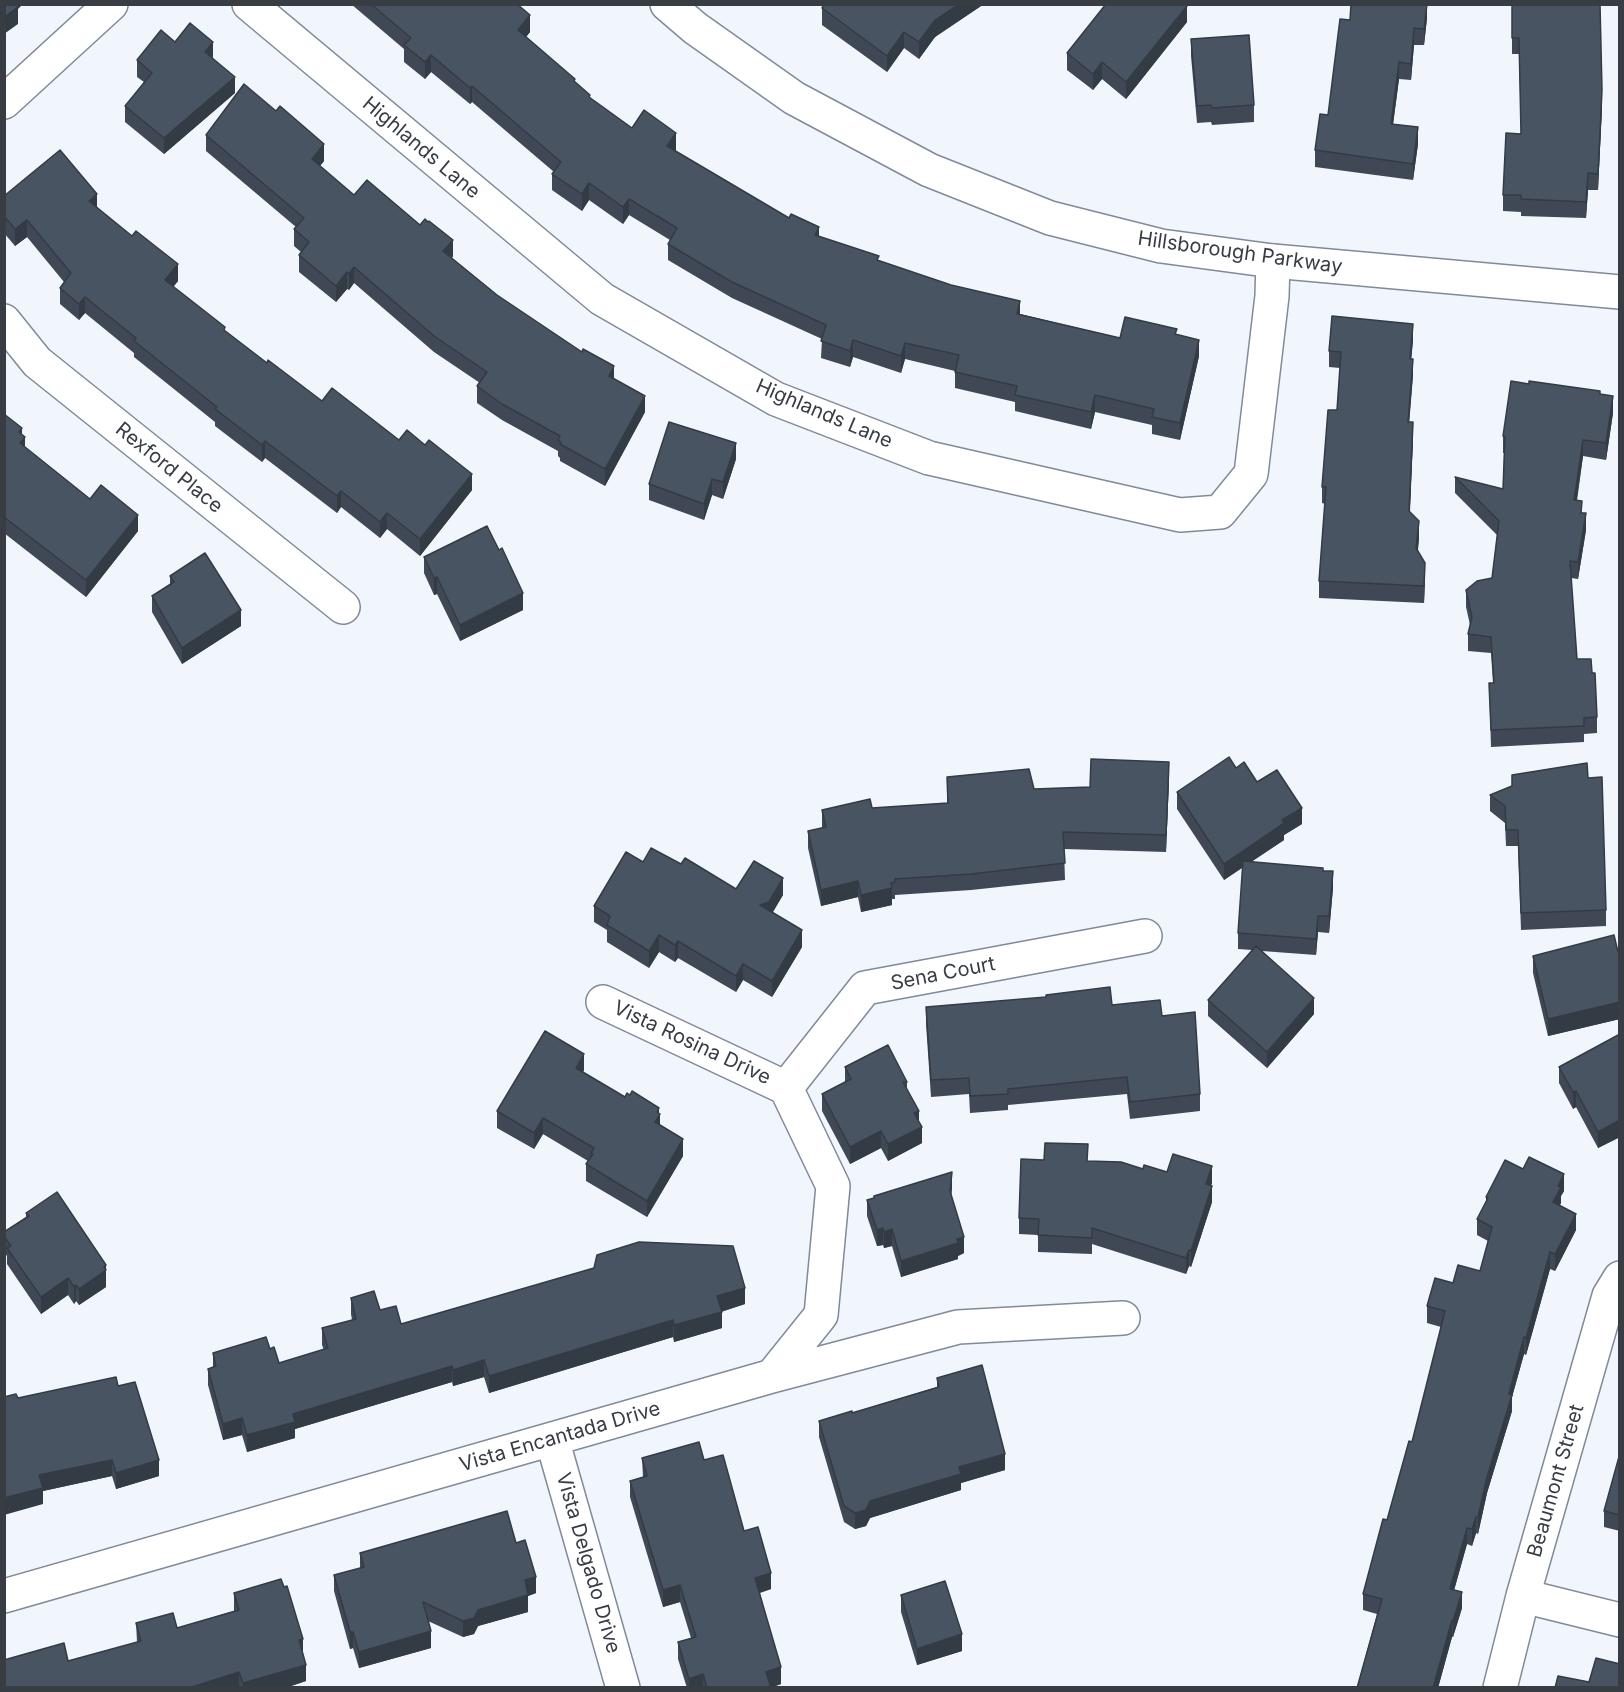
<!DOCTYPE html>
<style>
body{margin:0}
#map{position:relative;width:1624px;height:1692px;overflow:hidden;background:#f1f6fd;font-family:Inter,sans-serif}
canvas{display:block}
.frame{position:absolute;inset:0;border:6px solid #383d44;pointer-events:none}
</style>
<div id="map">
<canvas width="1624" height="1692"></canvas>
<div class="frame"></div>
</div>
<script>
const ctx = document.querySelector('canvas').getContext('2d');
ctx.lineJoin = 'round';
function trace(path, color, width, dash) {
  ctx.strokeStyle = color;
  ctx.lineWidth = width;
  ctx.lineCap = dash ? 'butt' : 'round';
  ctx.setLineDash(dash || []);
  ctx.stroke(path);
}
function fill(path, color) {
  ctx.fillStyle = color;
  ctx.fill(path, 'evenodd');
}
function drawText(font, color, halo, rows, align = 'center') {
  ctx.font = font + ' Inter,sans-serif';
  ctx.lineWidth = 6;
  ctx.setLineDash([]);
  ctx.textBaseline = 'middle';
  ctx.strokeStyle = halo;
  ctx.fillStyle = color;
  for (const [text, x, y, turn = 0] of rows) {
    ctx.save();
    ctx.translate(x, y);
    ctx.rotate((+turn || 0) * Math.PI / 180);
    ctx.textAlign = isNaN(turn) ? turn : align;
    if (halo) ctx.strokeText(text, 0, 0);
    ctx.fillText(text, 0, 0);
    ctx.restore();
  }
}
const minor = new Path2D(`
 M249 4 602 299 776 399 929 458 1180 515 1220 512 1251 474 1272 296 1273 261
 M4 102 111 4
 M4 321 37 362 343 607
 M603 1002 786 1088 833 1186 821 1315 772 1376
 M786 1088 865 988 1145 936
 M552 1439 623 1688
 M4 1596 772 1376 958 1327 1123 1318
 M1523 1596 1620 1620
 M1500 1688 1523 1596 1609 1296 1620 1278`);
const tertiary = new Path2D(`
 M667 4 695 28 794 98 929 170 1050 218 1161 246 1273 261 1620 292`);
const wall = new Path2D(`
 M351 4H517L530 32 526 37 575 82 590 98 632 128 676 150 675 151 819 237 879 261 1020 314 1120 338 1177 335 1199 356 1180 440 1152 434V425L1095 412 1091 429 1015 411V402L955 388V371L905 359 901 373 853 357 850 367 821 358 822 339 732 298 668 260V244L670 240 629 215 623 224 589 200 582 211 552 190V174L554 172 472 102 470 104 431 72 425 79 404 62V49Z
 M824 4H984L935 37 919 59 904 48 887 72 822 25V8Z
 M1512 4 1602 107 1598 190H1588L1586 218 1521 216V212L1503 211V195L1521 133 1519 54H1512Z
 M1427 18 1424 45H1414L1411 80 1399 79 1393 124 1418 144 1413 180 1315 167V150L1328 115 1350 20Z
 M1187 22 1126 99 1102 79 1093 90 1067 70V53Z
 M1191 39 1254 105V122L1212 125 1211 122 1197 123 1191 56Z
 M175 42 213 58 235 93 164 154 125 122V106L144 82 137 77V60Z
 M276 111 324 161 320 166 354 195 453 256 452 258 497 295 614 378 645 412 605 486 560 461V458L558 456V451L502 420 477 403V386L480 383 434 352 354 283 349 290 347 289 336 302 299 272V255L301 252 294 246V229L296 227 206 151V135Z
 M4 196 97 207 178 281 173 287 225 331 267 363 322 401 399 440 472 490 420 556 387 529 380 538 341 507 337 513 265 458 262 462 215 426V422L134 357V353L85 313 79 320 60 304V288L64 282 27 237 15 246 4 233Z
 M1413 340 1411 359 1413 375 1409 422 1413 439 1410 512 1419 538 1418 550 1425 579 1424 603 1319 598V581L1325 504 1322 503V487L1337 410 1340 368 1329 367V351Z
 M1600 394 1613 413 1606 460 1583 456 1577 501 1582 513 1586 530 1578 579 1571 578 1577 659 1597 717V733L1584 734V742L1491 747 1489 683H1493L1491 653 1468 651V634L1470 625 1466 607V590L1492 578 1497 535 1455 493V477L1503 489 1504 453H1503V436Z
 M4 414 22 434 25 448 90 499 138 531 86 597 4 533Z
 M736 459 723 499 712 495 704 520 649 500V484Z
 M424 557 523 610 460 641 437 594 434 595 424 573Z
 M170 576 241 626 182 664 152 612V596L170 584Z
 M1236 768 1257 782 1302 824 1284 835V840L1251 862 1323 871 1333 888 1329 933 1318 932 1316 955 1262 951 1314 1014 1267 1068 1208 1016V1000L1252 950 1238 949V933L1243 867 1224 880 1177 809V792Z
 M1512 775 1588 778 1606 910V926L1521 930 1518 846H1506L1505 823 1490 811V795L1512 786Z
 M947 777 1034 789 1090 787 1169 779 1166 852 1064 849 1065 880 971 890 895 895V899H892V905L861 912 858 897 821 906 808 848V831L822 828V810L872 808 947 803Z
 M643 862 681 864 736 889 783 895 772 912 802 947 772 997 743 980 736 992 678 958 675 962 659 952 649 968 607 942V930L594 922V906Z
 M1618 952H1620V1019L1548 1036 1533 973V956Z
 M1112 1005 1162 1016 1200 1094V1111L1130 1119 1127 1094 1008 1105V1110L970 1113 969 1094 931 1097 926 1024V1007Z
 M1620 1034V1137L1598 1148 1576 1107 1573 1109 1559 1083V1067Z
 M845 1067 907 1082V1089L919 1121 922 1143 888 1161 881 1148 850 1164 822 1111V1094L845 1082Z
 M584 1070 583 1072 625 1097 659 1113 660 1125 683 1156 647 1217 586 1181V1164L588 1161 543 1134 534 1149 497 1128V1111Z
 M1088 1161 1167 1172 1212 1183 1211 1185 1212 1202 1191 1267 1189 1266 1186 1274 1092 1244V1254L1038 1252V1235L1019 1234V1218Z
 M952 1188 951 1195 964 1253 958 1256V1259L901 1277 892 1246 884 1248 883 1245 877 1246 867 1216V1200Z
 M1564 1191 1561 1196V1203L1559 1206 1576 1230 1555 1271 1550 1269 1526 1355 1524 1354 1512 1397V1411L1487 1493 1478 1534 1476 1533 1472 1546 1467 1544 1454 1590 1462 1608 1453 1637H1452L1438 1688H1357L1377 1614 1363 1610V1594L1412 1442 1441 1327 1427 1323V1306L1453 1283 1480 1271 1488 1241 1477 1235V1219L1486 1201V1197Z
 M26 1213 106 1265V1287L79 1305 76 1301 74 1304 68 1295 41 1314 7 1264V1256L4 1252V1232L26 1217Z
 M351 1298 380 1310 401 1324 745 1304 721 1312 722 1328 674 1342 673 1337 489 1393 484 1377 453 1386 452 1382 295 1429V1438L247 1452 242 1435 223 1440 208 1385V1369L213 1368V1353L270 1349 279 1363 324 1350 322 1345V1328L352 1320 351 1314Z
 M937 1378 1005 1470 961 1483V1490L870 1518 866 1526 855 1529 844 1522 819 1437V1421L852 1413 937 1387Z
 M118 1386 159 1476 116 1489 112 1476 43 1491V1504L18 1398Z
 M1620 1453V1531L1604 1527V1511Z
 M642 1458 704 1460 744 1531 771 1589 760 1593 781 1684 771 1688H687L678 1659V1642L691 1638 680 1602 663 1607 630 1497V1481L643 1477Z
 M516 1543 536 1593 528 1596V1612L478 1626 474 1634 463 1637 428 1621 431 1648 359 1668 353 1648 350 1649 334 1591V1575L360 1568V1553Z
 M234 1593 303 1653 306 1681 285 1688H4L68 1661 137 1642 136 1623 177 1628 234 1611Z
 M901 1595 962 1651 917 1665 901 1612Z`);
const shadedWall = new Path2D(`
 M12 4H23L18 9V24L4 34V17Z
 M959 4H984L935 37 919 59V42L935 20Z
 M1427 4V18L1424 45V29Z
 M1187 6V22L1126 99V82Z
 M530 15V32L518 47V30Z
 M1414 28V45L1411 80V64Z
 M904 32V48L887 72V56Z
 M213 42V58L205 52Z
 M431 55V72L425 79V62Z
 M1102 62V79L1093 90V74Z
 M1399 62V79L1391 140V124Z
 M235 77V93L164 154V138Z
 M472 86V102L470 104V88Z
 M1602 90V107L1598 190V174Z
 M1418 127V144L1413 180V164Z
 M676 133V150L667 162V146Z
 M324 144V161L312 175V159Z
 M1588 173V190L1586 218V202Z
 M589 183V200L582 211V194Z
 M97 194V211L89 201Z
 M629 199V215L623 224V207Z
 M27 220V237L15 246V229Z
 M819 227V243L815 235Z
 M453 240V256L443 268V251Z
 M178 264V281L165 297V280Z
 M354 267V283L349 290V274Z
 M347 272V289L336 302V286Z
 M85 297V313L79 320V304Z
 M1020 301V317L1017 314Z
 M1413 324V340L1410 375V359Z
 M853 340V357L850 367V351Z
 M1199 340V356L1180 440V423Z
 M905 343V359L901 373V356Z
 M1413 359V375L1408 438V422Z
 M614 366V383L609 376Z
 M1095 395V412L1091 429V412Z
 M645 396V412L605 486V469Z
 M1613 396V413L1606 460V443Z
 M1413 422V439L1409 528V511Z
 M22 428V441L25 437V453L20 460 19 432Z
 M1583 440V456L1574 517V500Z
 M265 441V458L262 462V445Z
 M736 443V459L723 499V482Z
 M472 474V490L420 556V539Z
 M712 479V495L704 520V504Z
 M341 491V507L337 513V496Z
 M387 513V529L380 538V522Z
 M1586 513V530L1578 579V562Z
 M138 515V531L86 597V580Z
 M1419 521V538L1416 565V548Z
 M1425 563V579L1424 603V586Z
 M437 577V594L434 595V578Z
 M523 593V610L460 641V625Z
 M241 610V626L182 664V648Z
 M1169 762V779L1166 852V835Z
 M1302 808V824L1284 835V840L1224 880V864L1282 820Z
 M1333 871V888L1329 933V916Z
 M783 878V895L769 919 760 905Z
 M858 881V897L821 906V890Z
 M892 888V905L861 912V895Z
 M1318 916V932L1316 955V939Z
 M802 930V947L772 997V981Z
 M659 935V952L649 968V951Z
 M678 941V958L675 962V945Z
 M743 964V980L736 992V976Z
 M1314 998V1014L1267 1068V1052Z
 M1620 1002V1019L1548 1036V1019Z
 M584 1054V1070L576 1085V1068Z
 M1576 1091V1107L1573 1109V1092Z
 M659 1108V1116L660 1114V1130L655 1122 657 1112Z
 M919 1111V1128L914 1113Z
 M543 1118V1134L534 1149V1133Z
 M1620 1120V1137L1598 1148V1132Z
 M922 1127V1143L888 1161V1144Z
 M881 1131V1148L850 1164V1147Z
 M683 1139V1156L647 1217V1201Z
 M1212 1166V1183L1206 1200V1184Z
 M952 1172V1188L950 1207V1191Z
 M1564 1174V1191L1561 1196V1203L1553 1219V1202L1558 1186Z
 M1212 1186V1202L1191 1267V1251Z
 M1576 1214V1230L1555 1271V1254Z
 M883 1228V1245L877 1246V1230Z
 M892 1229V1246L884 1248V1232Z
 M964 1237V1253L958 1256V1259L901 1277V1261Z
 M1189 1250V1266L1186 1274V1258Z
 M1550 1252V1269L1526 1355V1338Z
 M106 1265V1287L79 1305V1289Z
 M68 1278V1295L41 1314V1297Z
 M76 1285V1301L74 1304V1287Z
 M745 1288V1304L717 1313V1296Z
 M722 1312V1328L674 1342V1325Z
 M673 1320V1337L489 1393V1376Z
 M1524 1337V1354L1512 1397V1411L1487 1493 1478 1534V1517Z
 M484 1360V1377L453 1386V1370Z
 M452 1366V1382L295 1429V1438L247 1452V1435L293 1414Z
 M242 1418V1435L223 1440V1424Z
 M1005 1454V1470L961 1483V1490L870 1518 866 1526 855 1529V1513L870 1501 959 1467Z
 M112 1460V1476L43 1491V1504L4 1515V1498L39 1475Z
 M159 1460V1476L116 1489V1473Z
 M1476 1517V1533L1472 1546V1529Z
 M1467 1528V1544L1450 1605V1589Z
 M771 1573V1589L755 1594V1578Z
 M536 1577V1593L528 1596V1612L478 1626 474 1634 463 1637V1621L478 1610 525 1580Z
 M680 1585V1602L663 1607V1590Z
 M1462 1592V1608L1453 1637V1621Z
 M1452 1620V1637L1438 1688H1433Z
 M431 1631V1648L359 1668V1652Z
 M350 1632H353V1648L350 1649Z
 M962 1634V1651L917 1665V1649Z
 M303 1639V1655L299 1640Z
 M306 1665V1681L285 1688H243V1683Z
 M781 1667V1684L768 1688 766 1672Z
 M239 1672V1688H189Z
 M703 1674V1688H689V1679Z`);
const building = new Path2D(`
 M4 4H16L18 7 4 17Z
 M371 4H517L530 15 518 30 575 79 574 81 590 95 589 97 632 128 644 110 676 133 667 146 789 218 791 214 819 227 815 235 879 256 877 260 951 285 1020 301 1017 314 1120 338 1125 317 1177 329 1175 334 1199 340 1180 423 1152 417 1154 409 1095 395 1091 412 1015 395 1017 386 955 372 959 355 905 343 901 356 853 340 850 351 821 341 826 325 732 282 668 244 677 228 629 199 623 207 589 183 582 194 552 174 561 162 472 86 470 88 431 55 425 62 404 45 411 38Z
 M824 4H959L935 20 919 42 904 32 887 56 822 8Z
 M1106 4H1186L1187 6 1126 82 1102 62 1093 74 1067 53Z
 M1351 4H1427L1424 29 1414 28 1411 64 1399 62 1391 124 1418 127 1413 164 1315 150 1320 114 1328 115 1340 19 1350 20Z
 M1512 4H1600L1602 90 1598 174 1588 173 1586 202 1521 199V195H1503L1506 133 1521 134 1519 38H1512Z
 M190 23 213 42 205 52 235 77 164 138 125 106 152 73 137 60 161 30 175 42Z
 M1249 35 1254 105 1212 108 1211 105 1197 106 1191 39Z
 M244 84 276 111 280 106 324 144 312 159 354 195 367 180 420 225 425 219 428 222 429 221 453 240 443 251 497 295 582 352 583 349 614 366 609 376 645 396 605 469 560 444 561 442 558 440 560 436 502 404 477 386 487 372 434 336 354 267 349 274 347 272 336 286 299 255 309 242 294 229 304 218 206 135Z
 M60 150 97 194 89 201 132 236 136 231 178 264 165 280 225 327 224 330 267 363 268 360 322 401 332 388 399 440 407 430 425 445 429 440 472 474 420 539 387 513 380 522 341 491 337 496 265 441 262 445 215 409 217 407 134 341 136 338 85 297 79 304 60 288 71 273 27 220 15 229 4 216V196Z
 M1332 316 1413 324 1410 359H1413L1408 422H1413L1409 511 1419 521 1416 548 1425 563 1424 586 1319 581 1326 487H1322L1328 410H1337L1341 352 1329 351Z
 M1511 381 1529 384V381L1600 391V394L1613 396 1606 443 1583 440 1574 500 1582 501 1581 513H1586L1578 562 1570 561 1577 659H1591L1592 673H1595L1597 717 1584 718V726L1491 730 1489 683H1494L1491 637 1468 634 1472 617 1466 590 1477 581 1492 578 1499 521 1455 477 1503 489 1505 437 1503 436Z
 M4 414 22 428 19 432 25 437 20 443 90 499 101 485 138 515 86 580 4 517Z
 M669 422 736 443 723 482 712 479 704 504 649 484Z
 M487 526 499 550 502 548 523 593 460 625 437 577 434 578 424 557Z
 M205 553 241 610 182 648 152 596 174 582 170 576Z
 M1229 757 1236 768 1244 762 1257 782 1277 770 1302 808 1282 820 1284 823 1224 864 1177 792Z
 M1091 759 1169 762 1166 835 1063 832 1065 863 971 874 895 879V882L891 883 892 888 861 895 858 881 821 890 808 831 826 827 822 810 870 799 872 808 948 803 947 777 1029 769 1034 789 1090 787Z
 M1587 763 1588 778 1602 777 1606 910 1521 913 1518 830H1506L1505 806 1490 795 1512 786V775Z
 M651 848 681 864 685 858 736 889 754 861 783 878 769 902 760 905 802 930 772 981 743 964 736 976 678 941 675 945 659 935 649 951 607 925 610 916 594 906 626 852 643 862Z
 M1243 861 1323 868V871H1333L1329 916H1318L1316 939 1238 933Z
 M1614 935 1618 952H1620V1002L1548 1019 1533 956Z
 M1256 946 1314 998 1267 1052 1208 1000Z
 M1110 987 1112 1005 1160 1000 1162 1016 1195 1012 1200 1094 1130 1102 1127 1077 1008 1089V1094L970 1096 969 1078 931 1080 926 1007 1046 997V995Z
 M545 1031 584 1054 576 1068 625 1097 627 1093 630 1095 632 1091 659 1108 657 1112 660 1114 655 1122 683 1139 647 1201 586 1164 593 1154 591 1153 594 1148 543 1118 534 1133 497 1111Z
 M1620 1034V1120L1598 1132 1576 1091 1573 1092 1559 1067Z
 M888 1045 907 1082H903L919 1111 914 1113 922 1127 888 1144 881 1131 850 1147 822 1094 851 1079 845 1067Z
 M1045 1143 1088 1144 1087 1161 1121 1162 1143 1169 1144 1165 1167 1172 1173 1154 1212 1166 1206 1184 1212 1186 1191 1251 1189 1250 1186 1258 1092 1228V1238L1038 1235 1039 1219 1019 1218 1021 1159 1044 1160Z
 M1529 1157 1564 1174 1558 1186 1561 1187 1553 1202 1576 1214 1555 1254 1550 1252 1526 1338 1524 1337 1509 1394 1512 1395 1487 1477 1478 1517H1476L1472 1529 1467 1528 1450 1589 1462 1592 1453 1621 1452 1620 1433 1688H1357L1382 1599 1363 1594 1383 1519 1387 1520 1409 1441 1412 1442 1445 1311 1427 1306 1435 1278 1453 1283 1458 1265 1480 1271 1492 1227 1477 1219 1488 1198 1486 1197 1505 1160 1523 1169Z
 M952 1172 950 1191 964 1237 957 1239 958 1243 901 1261 892 1229 884 1232 883 1228 877 1230 867 1200 874 1198V1196Z
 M57 1192 106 1265 104 1267 106 1270 79 1289 76 1285 74 1287 68 1278 41 1297 7 1248 11 1246 4 1236V1232L29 1216 26 1213Z
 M639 1242 733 1246 745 1288 717 1296 722 1312 674 1325 673 1320 489 1376 484 1360 453 1370 452 1366 293 1414 295 1422 247 1435 242 1418 223 1424 208 1369 216 1366 213 1353 266 1337 270 1349 274 1347 279 1363 328 1348 322 1328 356 1319 351 1298 374 1291 380 1310 396 1306 401 1324 594 1268 597 1255Z
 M982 1365 1005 1454 959 1467 961 1474 870 1501 866 1510 855 1513 844 1506 819 1421 852 1411V1413L939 1387 937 1378Z
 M116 1377 118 1386 135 1382 159 1460 116 1473 112 1460 39 1475 43 1488 4 1498V1397L16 1394 18 1398Z
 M699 1442 704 1460 723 1455 744 1531 758 1527 771 1573 755 1578 781 1667 766 1672 771 1688H707L703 1674 689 1679 678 1642 696 1637 680 1585 663 1590 630 1481 647 1476 642 1458Z
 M1620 1453V1515L1604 1511Z
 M507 1511 516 1543 525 1540 536 1577 525 1580 528 1595 478 1610 474 1618 463 1621 423 1602 431 1631 359 1652 353 1632H350L334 1575 364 1567 360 1553Z
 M281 1579 284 1587 287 1586 303 1639 299 1640 306 1665 243 1683 239 1672 189 1688H4V1660L64 1643 68 1661 141 1641 136 1623 173 1613 177 1628 239 1610 234 1593Z
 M945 1581 962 1634 917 1649 901 1595Z
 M1596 1658 1620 1664V1688H1555L1558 1676 1589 1682Z`);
const streetNames = [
 ["Highlands Lane",421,148,40],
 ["Hillsborough Parkway",1240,253,8],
 ["Highlands Lane",824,414,23],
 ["Rexford Place",169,468,39],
 ["Sena Court",943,974,-11],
 ["Vista Rosina Drive",692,1043,25],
 ["Vista Encantada Drive",560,1437,-16],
 ["Beaumont Street",1556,1481,-74],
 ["Vista Delgado Drive",588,1563,74]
];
trace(minor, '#7f8a9a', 36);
trace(tertiary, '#7f8a9a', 36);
trace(minor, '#fff', 33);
trace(tertiary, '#fff', 33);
fill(wall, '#3f4854');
fill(shadedWall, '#333b45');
fill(building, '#495462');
trace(building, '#333b45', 1.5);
drawText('20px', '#383d44', '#fff', streetNames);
</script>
